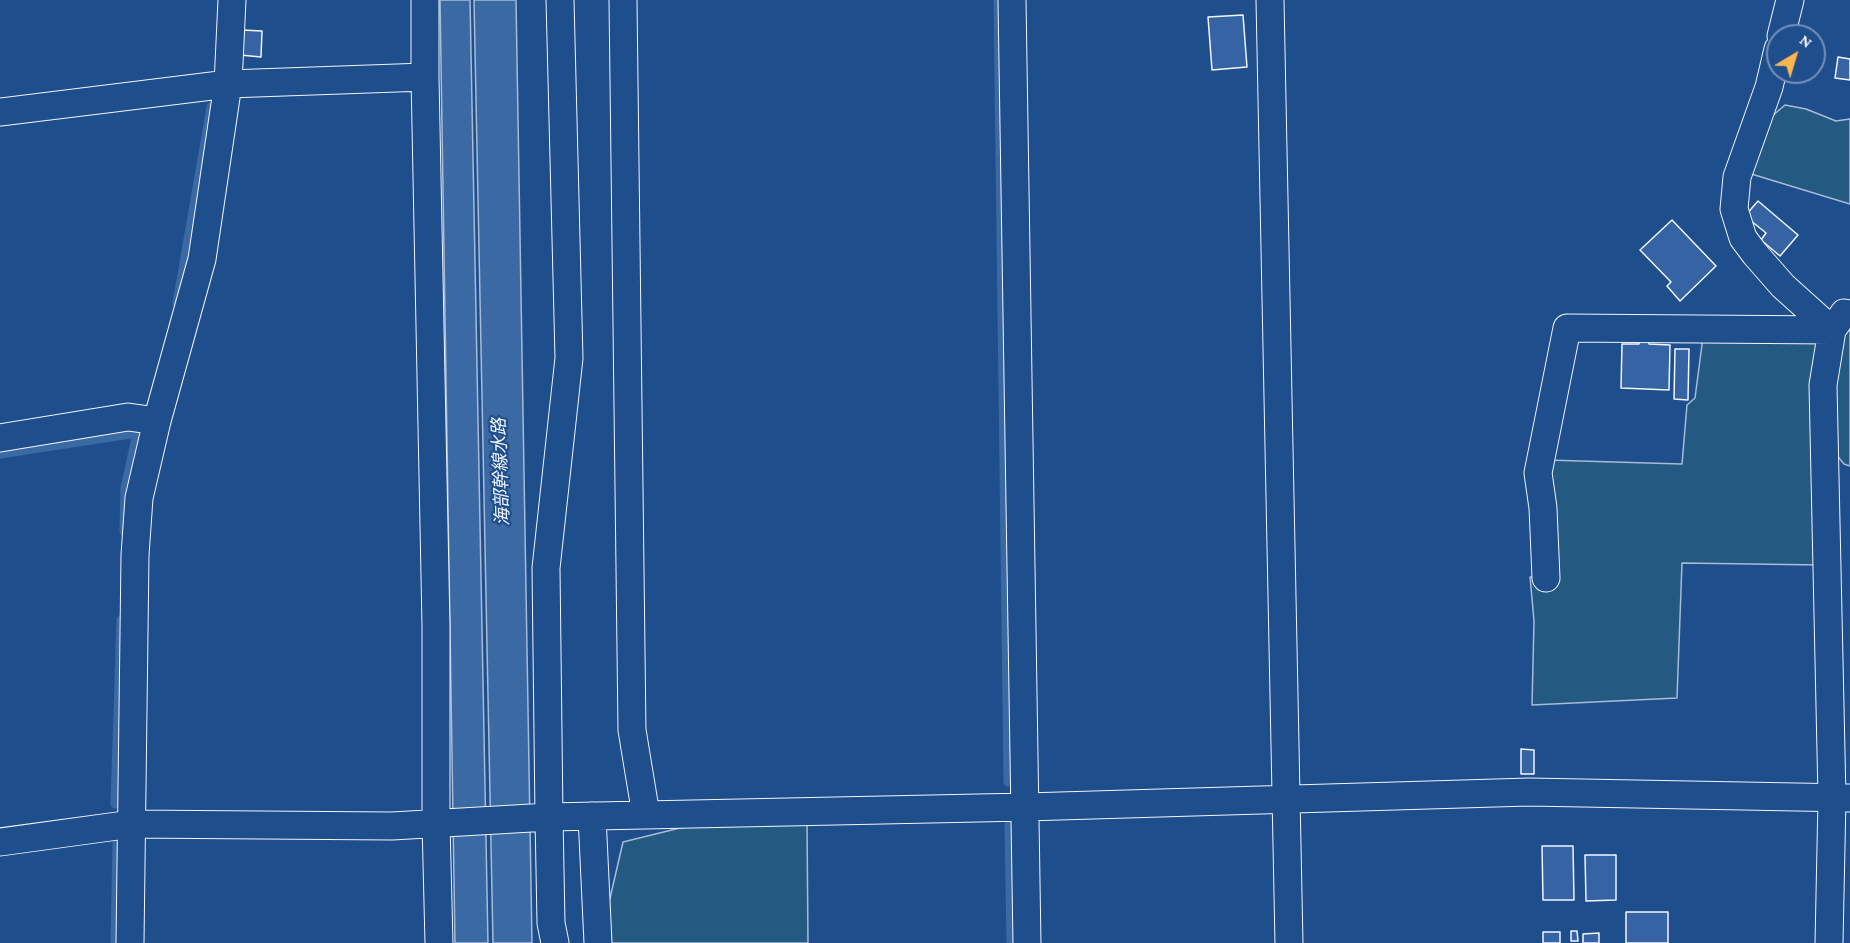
<!DOCTYPE html>
<meta charset="utf-8">
<style>
body{margin:0}
#map{position:relative;width:1850px;height:943px;overflow:hidden;background:#1f4e8c;font-family:"Crimson Pro",serif}
canvas{display:block}
.north{position:absolute;left:1766px;top:24px;width:60px;height:60px;box-sizing:border-box;background:#1f4e8c;border:2px solid #7391ba;border-radius:50%;rotate:38deg;font-size:16px;font-weight:700;line-height:24px;text-align:center;color:#f2f6ff}
.north::after{content:'';display:block;margin:auto;width:21px;height:27px;background:#ffb74d;clip-path:polygon(50% 0,100% 100%,50% 72%,0 100%)}
</style>
<div id="map">
<canvas width="1850" height="943"></canvas>
<div class="north">N</div>
</div>
<script>
const ctx = document.querySelector('canvas').getContext('2d');
ctx.lineJoin = 'round';
function fill(path, color) {
  ctx.fillStyle = color;
  ctx.fill(path, 'evenodd');
}
function trace(path, color, width, dash) {
  ctx.strokeStyle = color;
  ctx.lineWidth = width;
  ctx.lineCap = dash ? 'butt' : 'round';
  ctx.setLineDash(dash || []);
  ctx.stroke(path);
}
function drawText(font, color, halo, rows, align = 'center') {
  ctx.font = font + ' "Crimson Pro","Noto Sans JP",serif';
  ctx.lineWidth = 4.5;
  ctx.setLineDash([]);
  ctx.textBaseline = 'middle';
  ctx.strokeStyle = halo;
  ctx.fillStyle = color;
  for (const [text, x, y, turn = 0] of rows) {
    ctx.save();
    ctx.translate(x, y);
    ctx.rotate((+turn || 0) * Math.PI / 180);
    ctx.textAlign = isNaN(turn) ? turn : align;
    if (halo) ctx.strokeText(text, 0, 0);
    ctx.fillText(text, 0, 0);
    ctx.restore();
  }
}
const green = new Path2D(`
 M1785 105 1806 109 1836 121 1850 119V204L1748 173 1771 117Z
 M1850 321V466L1844 464 1830 447 1841 331Z
 M1703 337H1822L1821 565 1682 563 1677 698 1532 705 1534 621 1530 577H1553L1546 460 1682 464 1687 405 1695 398Z
 M807 821 808 943H605V920L623 842 688 826Z`);
const water = new Path2D(`
 M440 0H470L488 943H455Z
 M474 0H516L532 943H493Z`);
const stream = new Path2D(`
 M998 0 1008 782
 M177 303 211 107
 M0 454 137 433 125 488 124 532
 M115 804 121 620
 M1009 824 1011 943
 M115 943 117 841`);
const building = new Path2D(`
 M1243 15 1247 67 1212 70 1208 17Z
 M242 30 262 31 261 57 240 55Z
 M1838 57 1850 59V80L1835 78Z
 M1758 201 1798 235 1780 256 1761 240 1766 233 1745 216Z
 M1672 220 1716 266 1680 301 1667 286 1671 282 1640 250Z
 M1639 340H1649V344L1670 345 1669 390 1621 388 1622 344H1639Z
 M1675 349H1689L1688 400 1674 399Z
 M1521 749 1534 750V774H1521Z
 M1542 846H1573L1574 900H1543Z
 M1585 855H1616V900L1586 901Z
 M1626 912H1668V943H1626Z
 M1571 931H1577L1578 941H1571Z
 M1543 932H1560V943H1543Z
 M1599 933V943H1583V934Z`);
const street = new Path2D(`
 M425 0V77L436 626V823L439 943
 M623 0 632 730 646 815
 M1012 0 1027 943
 M1270 0 1289 943
 M1781 36 1790 0
 M1778 49 1769 87 1737 177 1734 209 1743 238 1755 254 1783 286 1832 330 1823 385 1832 798 1829 943
 M0 112 228 84 425 77
 M0 438 128 417 157 421
 M1546 578 1543 508 1538 473 1567 328 1832 330 1844 313 1850 314
 M592 816 598 943
 M0 842 132 824 392 826 549 817 1026 807 1529 792 1850 798
 M130 943 135 555 139 498 157 421 202 259 228 84 232 0
 M555 943 551 923 549 817 546 568 569 358 560 0`);
const waterNames = [
 ["海部幹線水路",501,472,-92]
];
fill(green, '#245a82');
trace(green, '#a8bbd7', 1.5);
fill(water, '#3b69a3');
trace(water, '#a8bbd7', 1.5);
trace(stream, '#3b69a3', 9);
fill(building, '#3563a3');
trace(building, '#f2f6ff', 1.5);
trace(street, '#f2f6ff', 29);
trace(street, '#1f4e8c', 27);
drawText('italic 18px', '#f2f6ff', '#1f4e8c', waterNames);
</script>
